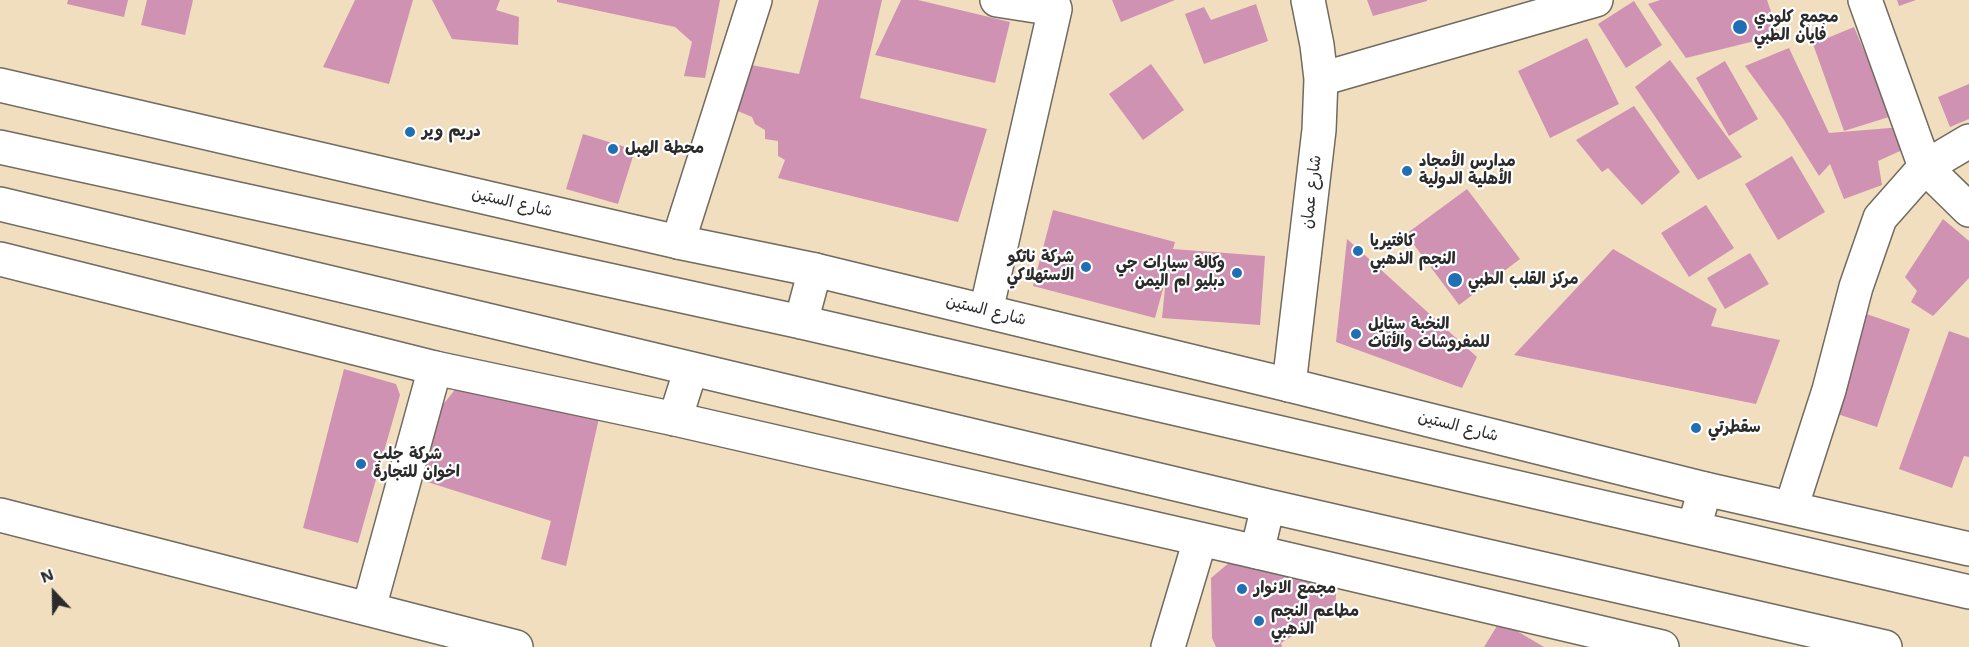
<!DOCTYPE html>
<meta charset="utf-8">
<style>
body{margin:0}
#map{position:relative;width:1969px;height:647px;overflow:hidden;background:#f1debf;font-family:"Shantell Sans",sans-serif}
canvas{display:block}
.north{position:absolute;left:24px;top:563px;width:60px;height:60px;-webkit-text-stroke:4px #fff;paint-order:stroke;rotate:338deg;font-size:16px;font-weight:700;line-height:24px;text-align:center;color:#2b2b2b}
.north::after{content:'';display:block;margin:auto;width:21px;height:27px;background:#2b2b2b;clip-path:polygon(50% 0,100% 100%,50% 72%,0 100%)}
</style>
<div id="map">
<canvas width="1969" height="647"></canvas>
<div class="north">N</div>
</div>
<script>
const ctx = document.querySelector('canvas').getContext('2d');
ctx.lineJoin = 'round';
function fill(path, color) {
  ctx.fillStyle = color;
  ctx.fill(path, 'evenodd');
}
function trace(path, color, width, dash) {
  ctx.strokeStyle = color;
  ctx.lineWidth = width;
  ctx.lineCap = dash ? 'butt' : 'round';
  ctx.setLineDash(dash || []);
  ctx.stroke(path);
}
function drawText(font, color, halo, rows, align = 'center') {
  ctx.font = font + ' "Shantell Sans","Playpen Sans Arabic",sans-serif';
  ctx.lineWidth = 4.5;
  ctx.setLineDash([]);
  ctx.textBaseline = 'middle';
  ctx.strokeStyle = halo;
  ctx.fillStyle = color;
  for (const [text, x, y, turn = 0] of rows) {
    ctx.save();
    ctx.translate(x, y);
    ctx.rotate((+turn || 0) * Math.PI / 180);
    ctx.textAlign = isNaN(turn) ? turn : align;
    if (halo) ctx.strokeText(text, 0, 0);
    ctx.fillText(text, 0, 0);
    ctx.restore();
  }
}
const building = new Path2D(`
 M68 0H128L124 17 67 4Z
 M147 0H193L185 35 141 25Z
 M355 0H413L389 84 323 67Z
 M432 0H500L496 10 519 17 518 45 452 39Z
 M557 0H720L705 78 684 76 692 42 675 27 557 2Z
 M819 0H882L860 98 987 129 958 222 778 178 785 160 778 156V141L765 139V130L755 124 752 117 733 109 746 64 799 74Z
 M901 0H918L1010 22 995 83 875 55Z
 M1112 0H1175L1121 22Z
 M1367 0H1427V1L1373 16Z
 M1660 0H1767L1779 35 1686 58 1648 4Z
 M1897 0H1916L1899 6Z
 M1634 1 1662 45 1626 68 1598 24Z
 M1256 4 1268 41 1204 64 1185 14 1204 7 1211 20Z
 M1854 27 1892 116 1844 131 1813 44Z
 M1587 38 1619 104 1550 138 1518 71Z
 M1789 48 1829 133 1902 127 1911 146 1878 161 1882 185 1844 199 1830 164 1819 176 1784 120 1745 66Z
 M1670 60 1742 157 1698 180 1635 87Z
 M1725 61 1758 119 1729 136 1696 78Z
 M1151 64 1184 110 1143 140 1109 94Z
 M1969 84V119L1950 127 1938 97Z
 M1634 106 1680 172 1642 205 1608 168 1602 172 1576 140Z
 M583 134 635 150 618 204 566 189Z
 M1792 156 1825 212 1778 240 1745 184Z
 M1467 189 1520 259 1459 305 1406 234Z
 M1706 205 1734 248 1689 277 1661 233Z
 M1053 210 1175 242 1173 249 1265 256 1260 325 1162 318 1166 278 1155 318 1033 286Z
 M1943 219 1969 241V278L1933 316 1911 302 1917 291 1905 277Z
 M1347 239 1477 357 1462 388 1336 342Z
 M1613 249 1717 309 1711 326 1780 340 1756 404 1514 355Z
 M1750 253 1769 284 1725 309 1707 278Z
 M1849 308 1910 329 1877 427 1816 407Z
 M1949 331 1969 338V457L1964 456 1952 488 1899 469Z
 M344 369 396 384 400 395 358 543 303 528Z
 M470 371 603 400 566 566 541 559 551 521 421 480 437 412Z
 M1242 552 1337 581 1335 609 1281 643 1282 647H1216L1212 638 1211 578Z
 M1500 621 1544 647H1484Z`);
const minor = new Path2D(`
 M997 0 1055 9
 M1865 0 1925 167 1969 210
 M1321 79 1596 0
 M678 242 755 0
 M986 311 1055 9 1052 0
 M1289 385 1319 130 1321 79 1317 45 1308 0
 M1791 508 1829 390 1856 287 1880 218 1925 167 1969 141
 M0 515 516 647
 M369 608 435 368
 M1168 647 1200 540`);
const major = new Path2D(`
 M0 85 678 242 815 270 1289 385 1705 489 1969 549
 M0 259 435 368 675 419 1257 552 1662 647`);
const highway = new Path2D(`
 M0 147 801 322 1969 592
 M0 204 1268 506 1885 647
 M801 322 815 270
 M675 419 691 369
 M1694 528 1705 489
 M1257 552 1268 506`);
const markers = [
 [1740,27,8,"#1f6fb2"],
 [410,132,6,"#1f6fb2"],
 [613,149,6,"#1f6fb2"],
 [1407,171,6,"#1f6fb2"],
 [1358,251,6,"#1f6fb2"],
 [1086,267,6,"#1f6fb2"],
 [1237,273,6,"#1f6fb2"],
 [1455,280,8,"#1f6fb2"],
 [1356,334,6,"#1f6fb2"],
 [1696,428,6,"#1f6fb2"],
 [361,464,6,"#1f6fb2"],
 [1242,589,6,"#1f6fb2"],
 [1259,621,6,"#1f6fb2"]
];
const poiNames = [
 ["مجمع كلودي",1754,18],
 ["فايان الطبي",1754,36],
 ["دريم وير",422,132],
 ["محطة الهبل",625,149],
 ["مدارس الأمجاد",1419,162],
 ["الأهلية الدولية",1419,180],
 ["كافتيريا",1370,242],
 ["النجم الذهبي",1370,260],
 ["شركة ناتكو",1074,258,"right"],
 ["الاستهلاكي",1074,276,"right"],
 ["وكالة سيارات جي",1225,264,"right"],
 ["دبليو ام اليمن",1225,282,"right"],
 ["مركز القلب الطبي",1468,280],
 ["النخبة ستايل",1368,325],
 ["للمفروشات والأثاث",1368,343],
 ["سقطرتي",1708,428],
 ["شركة جلب",373,455],
 ["اخوان للتجارة",373,473],
 ["مجمع الانوار",1254,589],
 ["مطاعم النجم",1271,612],
 ["الذهبي",1271,630]
];
const streetNames = [
 ["شارع عمان",1312,192,-83],
 ["شارع الستين",512,203,13],
 ["شارع الستين",986,311,14],
 ["شارع الستين",1458,427,14]
];
fill(building, '#cf92b3');
trace(minor, '#706a5f', 36);
trace(major, '#706a5f', 36);
trace(highway, '#706a5f', 36);
trace(minor, '#fff', 33);
trace(major, '#fff', 33);
trace(highway, '#fff', 33);
for (const [x, y, r, color] of markers) {
  const dot = new Path2D();
  dot.arc(x, y, r, 0, 2 * Math.PI);
  ctx.fillStyle = color;
  ctx.fill(dot);
  trace(dot, '#fff', 2);
}
drawText('bold 16px', '#2b2b2b', '#fff', poiNames, 'left');
drawText('16px', '#2b2b2b', '#fff', streetNames);
</script>
